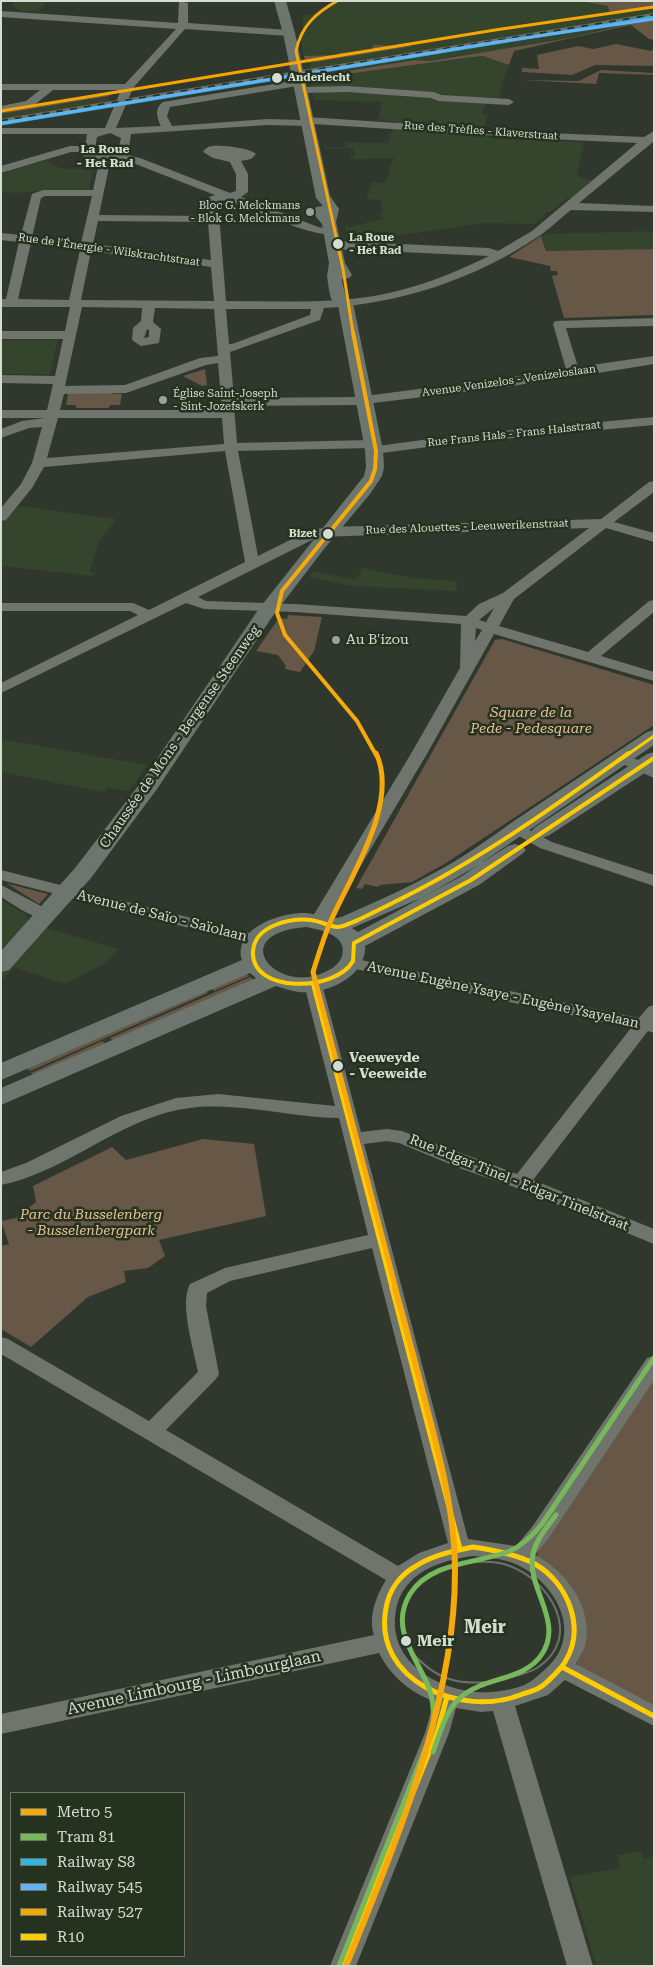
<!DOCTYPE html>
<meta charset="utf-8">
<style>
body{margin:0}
#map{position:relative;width:655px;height:1967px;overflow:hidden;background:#30382d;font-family:"Roboto Serif",serif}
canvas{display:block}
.frame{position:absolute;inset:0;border:2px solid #d4ddd1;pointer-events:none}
.legend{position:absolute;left:10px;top:1792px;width:175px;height:165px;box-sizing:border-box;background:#25321f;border:1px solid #6b7666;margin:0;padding:6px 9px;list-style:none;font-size:15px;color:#d4ddd1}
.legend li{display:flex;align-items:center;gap:10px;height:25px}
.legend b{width:25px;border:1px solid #6b7666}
</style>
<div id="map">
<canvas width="655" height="1967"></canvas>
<div class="frame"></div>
<ul class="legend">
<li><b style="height:6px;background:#f6a90b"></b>Metro 5</li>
<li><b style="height:6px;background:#77b85d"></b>Tram 81</li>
<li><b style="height:6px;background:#33b3e0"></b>Railway S8</li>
<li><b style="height:6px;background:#66b1f2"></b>Railway 545</li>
<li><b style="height:6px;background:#f7a600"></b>Railway 527</li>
<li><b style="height:6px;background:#fc0"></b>R10</li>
</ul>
</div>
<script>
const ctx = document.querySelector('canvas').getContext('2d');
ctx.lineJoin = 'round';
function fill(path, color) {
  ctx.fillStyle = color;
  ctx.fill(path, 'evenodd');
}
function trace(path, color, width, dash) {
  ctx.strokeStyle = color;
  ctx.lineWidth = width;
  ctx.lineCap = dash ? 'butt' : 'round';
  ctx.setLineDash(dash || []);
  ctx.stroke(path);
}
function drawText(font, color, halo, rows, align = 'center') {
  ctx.font = font + ' "Roboto Serif",serif';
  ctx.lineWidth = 5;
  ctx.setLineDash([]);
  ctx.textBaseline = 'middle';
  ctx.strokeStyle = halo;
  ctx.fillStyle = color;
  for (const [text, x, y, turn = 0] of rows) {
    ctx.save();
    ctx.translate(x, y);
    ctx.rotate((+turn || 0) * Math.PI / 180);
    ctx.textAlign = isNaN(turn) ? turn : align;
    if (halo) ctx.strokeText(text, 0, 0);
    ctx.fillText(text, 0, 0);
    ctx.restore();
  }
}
const built = new Path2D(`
 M14 1H47L38 12 22 11 12 6Z
 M335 1H580L608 6 610 15 654 7V20L620 26 570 38 430 61 414 60 311 77 309 63 305 64 301 38 303 34V15L313 14Z
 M483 56 509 65 500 90 498 105 486 104 482 114 488 115 484 128 478 127 477 133 489 134 488 138 584 142 577 176 592 181 573 198H567L550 212H547L544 215 545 216 534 224 486 223 386 237 379 232 352 239 347 237 345 227 347 225 350 227 384 219 379 215 383 213 380 200 367 199 372 182 385 183 390 172 388 170 395 158 350 159 349 157 355 156 353 148 324 149V147H346L345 142 388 143 395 122 378 120 382 102 314 100 310 79Z
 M110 97 104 109 1 126V114Z
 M47 160 61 169H93L89 190 1 193V174Z
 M654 231V249L546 251 542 236 546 234Z
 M1 340H58L50 374H1Z
 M19 506 116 519 99 543 89 572 97 573 93 576 1 566V524Z
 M363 568 412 578 457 581 456 591 352 586 309 577 313 571 355 580Z
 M1 739 90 755 147 765 129 791 107 788 104 792 1 772Z
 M1 900 25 914 29 920 47 928 118 949 107 962 65 984 14 967 5 978 1 977Z
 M641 1851 644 1859 654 1856V1966H596L570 1877 621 1868 617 1855Z`);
const green = new Path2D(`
 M580 1H652L654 7 610 15 608 6Z
 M654 20V40L649 39 631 25 621 27 514 51 509 65 483 56 473 57 310 79V77L415 60 430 61 570 38 620 26Z
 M616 44 651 51 654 49V66L595 65 572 75 522 72V68L539 69 537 55 578 46 593 49Z
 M373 45 413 46 316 62 312 59 305 60 304 56 339 55V53L373 50Z
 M601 70 654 73V75L599 73 596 84 521 80 579 81Z
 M109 94 110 96 1 114V112L11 109Z
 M541 236 546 251 654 249V315L564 318 552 276 558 275 557 271H551L550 266 509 257Z
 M205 369 207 385 202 386 183 376Z
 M111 392 112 394H122L120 405H110L109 408H77L75 405H66L68 394Z
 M288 615 322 617 314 651 300 672 285 669 286 666 278 655 256 651 279 618 287 619Z
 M502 639 654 685V725L446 863 412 882 380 885 378 887 365 884 362 889 356 888 495 640Z
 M8 884H9L48 894 39 904Z
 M244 972 249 976 214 991 210 987 205 990 208 993 30 1071 26 1067Z
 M250 977 254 980 35 1076 31 1073 102 1041 106 1044 113 1041 110 1038Z
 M203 1139 254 1144 266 1216 159 1240 165 1256 148 1268 124 1271 126 1282 88 1297 31 1347 1 1329V1246L9 1244 1 1221 16 1218 36 1202 33 1186 112 1147 126 1160Z
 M654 1374V1706L580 1669 576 1662 580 1646 537 1556 539 1548Z`);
const minor = new Path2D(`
 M179 1 188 3V23L289 30 294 33 289 36 185 29 133 88 116 128 161 126C157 118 154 108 163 102L299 80 303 81 304 83 303 85 170 107 167 116 172 126 268 119 302 120 307 117 548 133 644 137 654 131 653 142 579 203 654 206V212L571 210C560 218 550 229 539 236 476 279 399 304 324 308L320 320 230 352 234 398 357 397 558 371 566 369 553 324 555 321 654 318V326L566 328 578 367 654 356V364L592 374 574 375 513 386 357 405 234 406 237 443 372 440 377 441 378 446 459 435 654 417V425L459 443 374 454 369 453 367 450 369 448 238 451 258 556 310 530 330 527 601 519 649 482 654 481V492L614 522 654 533V542L606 528 514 599 499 626 588 652 649 601 654 600V612L601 656 654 672V681L494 634 428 752 328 921 325 925 319 926 313 925 310 921 412 752 460 668 461 624 295 612 204 609 186 603 1 693V683L138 615 130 611H1V603H133L149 610 245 562 225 451 44 467 32 488 6 520 1 521V508L21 484 32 463 42 427 29 428 1 438V429L22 421 45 418H1V410H47L53 384 1 383V375L55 376 63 339H1V331H65L70 307H1V299H6L19 242 1 240V233L21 235 32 194 43 190H93L99 162 84 158 83 152H71L1 173V166L70 146H85L87 134H1V128H105L121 90H53L33 106 1 112V106L26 101 40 90H1V84H125L176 29 1 17V11L178 23ZM313 124 548 139 637 143 532 231 498 251 489 248 333 241 327 245 333 249 489 256C453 274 414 289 374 296 325 304 275 301 226 301L218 201 228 200C245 206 326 244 337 232L335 230 318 227 241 197 248 192V174L241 161 251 159 256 154C250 148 223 145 213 146 208 146 205 149 203 152L213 158 230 162 236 174V191L230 193 140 158 128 155 131 134 268 125 308 126ZM110 133 121 138 117 155 94 154 97 137ZM110 162 133 163 215 195 209 197 206 201 207 216 99 215ZM45 196H92L81 243 32 237 41 198ZM98 221 208 222 211 260 93 244ZM31 243 80 250 69 300 18 299ZM91 251 211 267 214 301 81 300ZM82 307 142 308 141 321 133 328 132 340 141 346 159 343 161 329 153 322 155 308 214 309 218 356 200 358 125 385 65 386ZM226 309H311L310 315 232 344H229ZM147 329 149 330V337L144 338ZM218 363 222 410H60L64 394 126 393 206 365ZM58 418H222L224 444 47 458ZM589 528 503 593 479 604 466 616 295 604 206 601 198 597 318 537ZM494 608 486 622 479 620ZM476 628 482 630 475 641Z
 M347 86 434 92 441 95 509 99 514 102 509 105 438 101 431 98 347 92 301 93 296 90 301 87Z
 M622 753 654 767V778L616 761 614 758 616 755Z
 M518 824 552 842 654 875V886L540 848 512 832 510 829 512 826Z
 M1 870 262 936 265 940 262 944 256 945 1 880Z
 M1 885 41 906 54 910 56 914 54 918C36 922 16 906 1 897Z
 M352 958 639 1018 648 1007 654 1005V1033L648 1031 533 1180 654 1229V1244L514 1187 462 1169 399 1143 387 1141 364 1144 468 1539 516 1546 532 1527 647 1358 654 1356V1380L548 1539 535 1555C566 1571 592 1606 586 1642 585 1649 579 1657 576 1664L654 1705V1726L565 1680 548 1695 515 1706 593 1966H567L493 1711 481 1712 456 1708 449 1733 356 1966H330L425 1733 434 1701C410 1693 390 1675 379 1653L1 1734V1714L374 1635C368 1617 376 1596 386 1580L1 1354V1337L8 1339 149 1421 198 1372C194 1351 179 1303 190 1284L225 1268 368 1235 339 1118C281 1117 222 1096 165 1113 107 1130 60 1173 1 1185V1172L26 1163 121 1116 176 1098 218 1094 335 1106 304 984 307 980 313 978 319 980 322 984 361 1132 387 1129 402 1131 517 1174 631 1028 346 967 343 963 346 959ZM372 1248 448 1543 419 1553 398 1566 166 1430 216 1379 219 1374 206 1306 207 1293 230 1281ZM473 1556C484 1557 496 1558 507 1561 539 1570 574 1609 562 1645 557 1660 546 1669 534 1679 524 1688 504 1691 491 1692 448 1695 392 1668 395 1619 396 1604 400 1592 411 1581 427 1565 451 1559 473 1556Z`);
const major = new Path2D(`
 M274 1H286L295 33 330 196 339 209 336 222 345 263 352 275 349 278 342 279V281L346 297 353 303 383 450 384 467 382 476 370 494 324 549 272 617 157 789 91 878 9 970 1 972V951L75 868 142 781 258 610 364 476 366 467 365 450 338 305 331 299 329 290 327 276 329 263 322 224 316 217 314 210 316 207 323 206 316 198 283 33Z
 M654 730V745L462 876 421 898 352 928 358 932C409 905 459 878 508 846L515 844 522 846 526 850 522 854 479 885 365 946C366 952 363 960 360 965 349 984 320 994 299 992 291 991 283 988 276 986L1 1105V1088L256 978 250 973 1 1080V1063L242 960C233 928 281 912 306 913 324 915 328 923 346 915 380 900 413 885 445 867 468 854 490 838 511 823 557 792 602 762 647 732ZM306 927C321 930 348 935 342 956 340 962 335 967 329 970 279 999 222 934 306 927Z
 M654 752V767L548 836 541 838 534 836 531 832 534 828 647 754Z`);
const tram = new Path2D(`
 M457 1564C474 1562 491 1560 507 1565 550 1579 585 1637 537 1668 527 1674 515 1676 504 1679
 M410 1650C436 1681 459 1686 498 1681`);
const rail = new Path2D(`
 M1 121 654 15`);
const bus1Far2 = new Path2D(`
 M627 755 654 736`);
const bus1Far1 = new Path2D(`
 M629 753C570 795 512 837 449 873 420 890 389 905 358 920 352 922 344 927 337 927 328 926 320 921 311 920 291 918 255 925 253 951 250 994 336 992 353 961L354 943 471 880 654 758
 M313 984 392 1289`);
const bus1 = new Path2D(`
 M392 1288 460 1549
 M473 1547C494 1550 516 1554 535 1564 568 1583 586 1628 565 1662 561 1669 553 1676 547 1682 539 1690 531 1691 520 1695 462 1718 372 1681 386 1608 389 1590 400 1575 416 1566 433 1555 453 1551 473 1547Z
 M562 1667 654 1716
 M343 1966 437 1733 447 1697`);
const rail1 = new Path2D(`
 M1 124 654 17`);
const rail2 = new Path2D(`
 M2 123 497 42 654 19`);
const rail3 = new Path2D(`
 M1 111 495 30 653 7`);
const tram1 = new Path2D(`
 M433 1752C440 1734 445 1711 460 1698 483 1676 524 1682 542 1654 564 1621 526 1588 533 1554 536 1540 547 1527 556 1515
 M339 1966 433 1729C434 1716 434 1704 430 1691 419 1659 388 1630 410 1594 431 1561 477 1564 510 1551 523 1545 533 1535 542 1524L654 1358`);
const metro1Far3 = new Path2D(`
 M337 1C316 13 301 26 296 51L343 269 353 333`);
const metro1Far2 = new Path2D(`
 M353 332 376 451 375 469 371 481 282 591 277 613 285 635 357 721 376 755`);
const metro1Far1 = new Path2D(`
 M376 753C400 804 349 878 329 925 323 940 318 956 313 972L396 1289`);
const metro1 = new Path2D(`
 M346 1966C397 1840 464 1683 454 1545 451 1502 440 1458 429 1416 418 1373 407 1331 395 1288`);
const markers = [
 [277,78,6,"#d4ddd1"],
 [310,212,5,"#9ba398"],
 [338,244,6,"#d4ddd1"],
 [163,400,5,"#9ba398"],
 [328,534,6,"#d4ddd1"],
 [336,640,5,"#9ba398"],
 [338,1066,6,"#d4ddd1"],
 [406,1641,6,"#d4ddd1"]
];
const farStopnames = [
 ["Anderlecht",288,78],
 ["La Roue",349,238],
 ["- Het Rad",349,251],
 ["Bizet",317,534,"right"]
];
const farStreetnames = [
 ["Rue des Trèfles - Klaverstraat",481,131,4],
 ["Rue de l'Énergie - Wilskrachtstraat",109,250,8],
 ["Avenue Venizelos - Venizeloslaan",509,381,-8],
 ["Rue Frans Hals - Frans Halsstraat",514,434,-6],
 ["Rue des Alouettes - Leeuwerikenstraat",467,527,-2]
];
const farPoinames = [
 ["Bloc G. Melckmans",300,206],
 ["- Blok G. Melckmans",300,219],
 ["Église Saint-Joseph",173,394,"left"],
 ["- Sint-Jozefskerk",173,407,"left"]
];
const farNeighbourhoodnames = [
 ["La Roue",105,149],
 ["- Het Rad",105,163]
];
const poiNames = [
 ["Au B'izou",346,640]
];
const parkNames = [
 ["Square de la",531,713],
 ["Pede - Pedesquare",531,729],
 ["Parc du Busselenberg",91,1215],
 ["- Busselenbergpark",91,1231]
];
const streetNames = [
 ["Chaussée de Mons - Bergense Steenweg",180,737,-55],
 ["Avenue de Saïo - Saïolaan",162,916,14],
 ["Avenue Eugène Ysaye - Eugène Ysayelaan",503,995,12],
 ["Rue Edgar Tinel - Edgar Tinelstraat",519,1183,22]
];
const stopNames = [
 ["Veeweyde",349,1058],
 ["- Veeweide",349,1074]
];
const nearStopnames = [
 ["Meir",417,1641]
];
const nearStreetnames = [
 ["Avenue Limbourg - Limbourglaan",194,1683,-12]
];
const nearNeighbourhoodnames = [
 ["Meir",485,1628]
];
fill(built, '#34442d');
fill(green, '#665747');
fill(minor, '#6f746c');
fill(major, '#6c766e');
trace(tram, '#6c7269', 2);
trace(rail, '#6c7269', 4);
trace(rail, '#25321f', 2.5, [7]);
trace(bus1Far2, '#fc0', 3);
trace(bus1Far1, '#fc0', 4);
trace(bus1, '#fc0', 5);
trace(rail1, '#33b3e0', 3);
trace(rail2, '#66b1f2', 3);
trace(rail3, '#f7a600', 3);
trace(tram1, '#77b85d', 5);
trace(metro1Far3, '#f6a90b', 3);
trace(metro1Far2, '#f6a90b', 4);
trace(metro1Far1, '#f6a90b', 5);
trace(metro1, '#f6a90b', 6);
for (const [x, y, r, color] of markers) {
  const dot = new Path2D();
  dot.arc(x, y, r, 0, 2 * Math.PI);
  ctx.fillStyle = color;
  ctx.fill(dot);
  trace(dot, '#25321f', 2);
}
drawText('bold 11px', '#d4ddd1', '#25321f', farStopnames, 'left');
drawText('11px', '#d4ddd1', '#25321f', farStreetnames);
drawText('11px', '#d4ddd1', '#25321f', farPoinames, 'right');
drawText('bold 12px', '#d4ddd1', '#25321f', farNeighbourhoodnames);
drawText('14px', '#d4ddd1', '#25321f', poiNames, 'left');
drawText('italic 14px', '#ecc094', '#25321f', parkNames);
drawText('14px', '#d4ddd1', '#25321f', streetNames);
drawText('bold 14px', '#d4ddd1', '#25321f', stopNames, 'left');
drawText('bold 16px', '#d4ddd1', '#25321f', nearStopnames, 'left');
drawText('16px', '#d4ddd1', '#25321f', nearStreetnames);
drawText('bold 18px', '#d4ddd1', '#25321f', nearNeighbourhoodnames);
</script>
